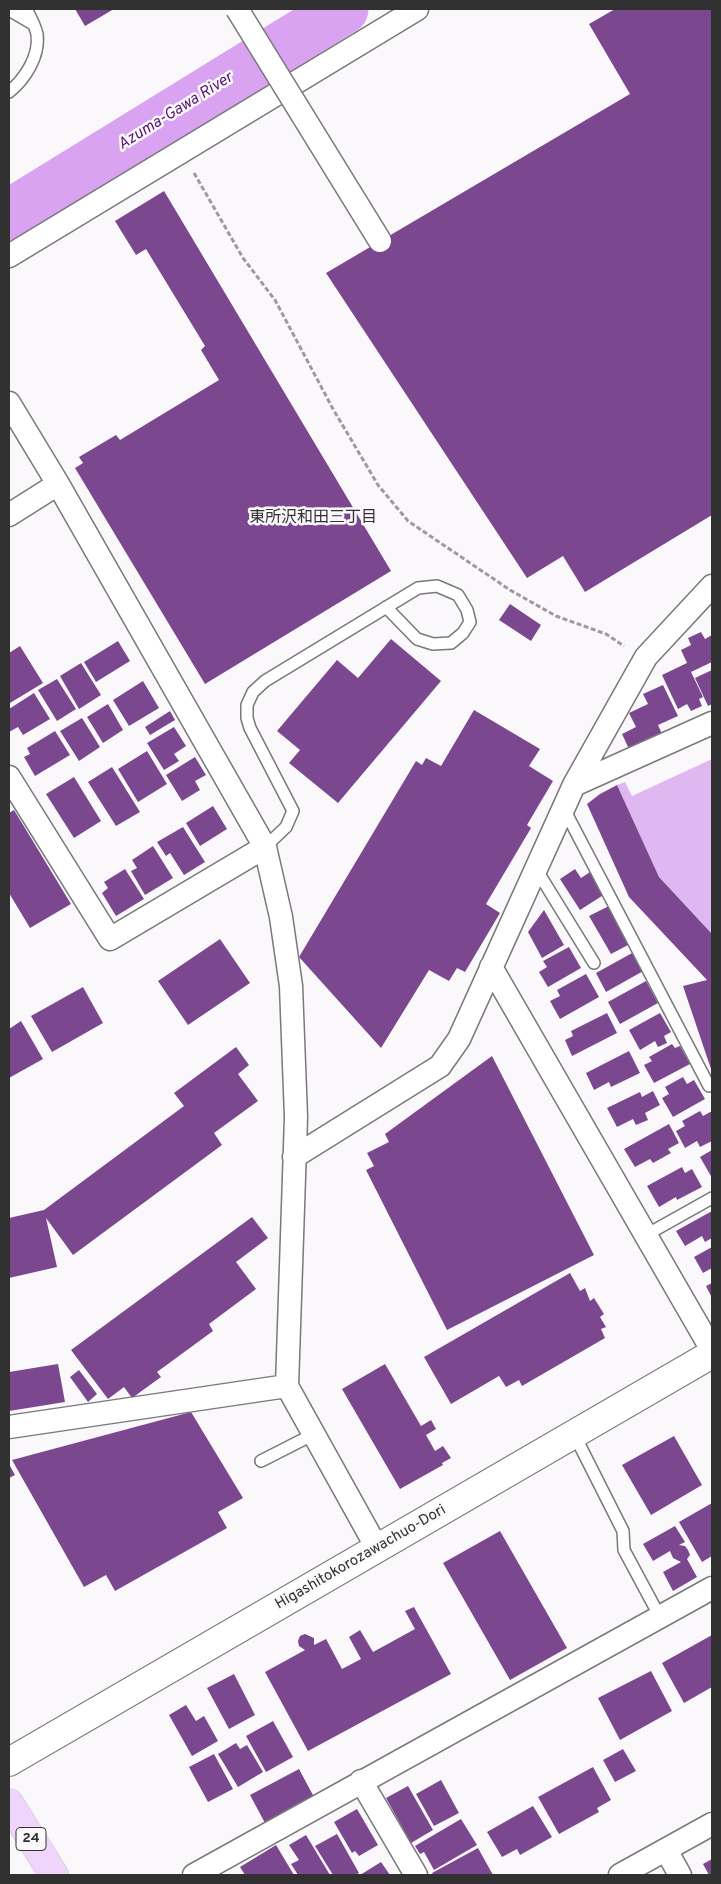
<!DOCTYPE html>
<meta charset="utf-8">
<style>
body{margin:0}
#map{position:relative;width:721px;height:1884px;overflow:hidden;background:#faf8fb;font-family:Overpass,sans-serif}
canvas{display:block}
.frame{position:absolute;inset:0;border:10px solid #313132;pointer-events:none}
</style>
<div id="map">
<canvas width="721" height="1884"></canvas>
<div class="frame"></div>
</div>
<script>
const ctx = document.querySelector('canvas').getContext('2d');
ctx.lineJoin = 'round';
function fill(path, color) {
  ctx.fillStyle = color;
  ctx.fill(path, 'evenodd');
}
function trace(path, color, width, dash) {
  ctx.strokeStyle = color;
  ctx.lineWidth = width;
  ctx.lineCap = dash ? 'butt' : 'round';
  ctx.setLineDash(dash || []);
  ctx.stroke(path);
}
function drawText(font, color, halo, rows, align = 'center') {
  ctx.font = font + ' Overpass,"Noto Sans JP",sans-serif';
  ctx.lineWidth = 5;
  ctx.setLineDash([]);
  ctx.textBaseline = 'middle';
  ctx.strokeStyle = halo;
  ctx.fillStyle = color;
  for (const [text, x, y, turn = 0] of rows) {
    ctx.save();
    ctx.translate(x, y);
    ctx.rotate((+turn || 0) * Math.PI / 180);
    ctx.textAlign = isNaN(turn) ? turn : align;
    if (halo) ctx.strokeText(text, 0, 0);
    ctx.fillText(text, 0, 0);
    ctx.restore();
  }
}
const green = new Path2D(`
 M712 759V934L659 877 617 785 625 782 632 796Z`);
const river = new Path2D(`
 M9 215 343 9`);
const building = new Path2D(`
 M75 9H114L85 26Z
 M615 9H712V515L585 592 563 556 527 578 326 273 630 94 589 24Z
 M164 191 391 571 205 684 75 468 83 463 79 457 116 435 120 440 219 380 201 350 205 346 146 249 136 255 115 221Z
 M510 604 541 625 531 641 499 620Z
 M701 632 705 639 712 635V662L691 672 703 697 699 699 702 706 691 711 687 704 678 709 662 675 687 663 681 650 691 645 688 638Z
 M391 639 441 681 338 803 289 763 300 750 277 731 337 660 358 678Z
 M118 641 130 661 96 682 84 662Z
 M20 646 43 683 10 703 9 653Z
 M81 663 101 695 79 709 60 676Z
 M712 670V704L708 706 695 678Z
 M57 679 76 709 57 721 38 690Z
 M143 681 159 708 129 726 113 700Z
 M663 685 678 716 658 725 662 734 629 749 622 734 636 727 629 713 648 704 643 694Z
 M34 693 50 719 23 735 18 727 9 732V709Z
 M108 704 123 730 103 743 87 717Z
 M474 710 540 749 529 766 553 781 527 825 531 828 486 904 500 913 465 972 457 968 449 981 429 970 381 1048 299 957 416 761 422 765 426 758 441 766Z
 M170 711 175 720 150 735 145 727Z
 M82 718 100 747 79 761 60 731Z
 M174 727 186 746 174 754 179 761 164 770 147 743Z
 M55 731 70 755 35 776 24 757 30 754 27 748Z
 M147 751 167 784 138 802 118 769Z
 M195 757 206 775 195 781 200 790 182 801 166 775Z
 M112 767 140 812 116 826 88 782Z
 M74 777 101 821 74 838 46 794Z
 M617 785 659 877 712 934V1072L683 986 707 980 629 897 587 804 600 794Z
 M213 806 227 829 200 846 186 823Z
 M14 810 71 904 30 928 9 893V813Z
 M183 827 205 862 184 875 170 853 166 856 157 842Z
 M153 846 173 878 145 895 131 871 137 868 132 860Z
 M125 869 144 899 116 916 102 893 108 888 104 882Z
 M575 869 581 878 590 872 605 894 580 910 560 879Z
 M609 906 630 944 611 954 589 916Z
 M544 910 564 945 542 958 528 932Z
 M220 939 250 983 188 1025 158 981Z
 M569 947 581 968 548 987 539 972 547 967 543 961Z
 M634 952 645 970 606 992 596 973Z
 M586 974 599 997 560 1019 550 1001 560 996 557 990Z
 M646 981 658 1003 620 1024 608 1002Z
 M83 987 103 1023 52 1052 31 1016Z
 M607 1013 617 1033 572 1056 565 1040 573 1036 571 1031Z
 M660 1013 671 1032 664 1036 667 1043 658 1047 655 1041 640 1050 629 1030Z
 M21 1021 43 1059 9 1078V1029Z
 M672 1044 675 1048 680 1046 690 1064 654 1083 644 1065 652 1061 649 1057Z
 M236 1047 249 1065 238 1074 258 1101 214 1133 222 1145 73 1255 46 1218 57 1267 9 1278V1218L44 1210 184 1106 174 1093Z
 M629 1051 640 1073 611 1087 609 1082 594 1090 586 1073Z
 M492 1056 594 1255 447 1330 366 1170 374 1166 367 1153 389 1142 385 1134Z
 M683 1077 687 1084 694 1080 705 1099 673 1117 662 1098 669 1094 665 1087Z
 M653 1091 660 1105 645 1113 648 1120 636 1125 633 1119 617 1127 607 1108 640 1092 642 1097Z
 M700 1111 703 1116 712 1111V1141L700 1147 697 1141 685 1148 676 1131 685 1126 682 1121Z
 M669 1124 679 1143 668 1149 671 1153 653 1163 650 1159 635 1167 624 1149Z
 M712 1150V1178L700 1157Z
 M682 1167 685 1173 692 1169 702 1187 677 1200 676 1197 659 1207 647 1186Z
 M712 1211V1238L705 1242 702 1236 685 1246 676 1231Z
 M252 1217 268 1238 236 1262 256 1289 209 1324 213 1331 157 1372 161 1377 132 1398 124 1387 108 1399 71 1350Z
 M712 1247V1268L703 1273 694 1257Z
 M570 1273 580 1291 585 1288 590 1301 594 1298 604 1314 600 1317 606 1327 601 1329 605 1338 522 1386 519 1380 506 1387 499 1376 451 1404 424 1357Z
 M712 1283V1298L706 1286Z
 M58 1364 65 1402 9 1411V1372Z
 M385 1364 421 1426 431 1420 436 1429 426 1435 435 1451 443 1446 451 1458 442 1463 443 1465 400 1489 342 1389Z
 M79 1370 97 1394 88 1402 70 1377Z
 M191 1412 243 1498 218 1512 227 1528 115 1591 106 1575 84 1587 12 1460Z
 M674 1436 702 1485 651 1515 622 1465Z
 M9 1464 15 1475 9 1478Z
 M712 1503V1556L702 1562 679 1522Z
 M675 1526 685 1542 679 1545 685 1546 688 1550 690 1555 687 1559 697 1577 673 1591 663 1572 681 1562 673 1558 670 1551 653 1561 643 1544Z
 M500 1531 567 1648 510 1680 443 1563Z
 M414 1607 451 1674 308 1751 265 1672 305 1650 299 1646 298 1641 300 1636 305 1634 314 1638V1645L326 1639 342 1669 361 1659 349 1637 360 1630 373 1652 415 1629 405 1611Z
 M712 1635V1687L684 1703 662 1663Z
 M651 1671 672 1711 620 1740 598 1698Z
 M234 1674 255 1715 229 1729 207 1688Z
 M186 1705 196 1721 204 1716 218 1741 192 1756 169 1715Z
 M273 1721 293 1757 266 1772 246 1736Z
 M236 1743 240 1749 247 1745 263 1772 238 1787 218 1754Z
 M623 1749 636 1771 615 1782 603 1760Z
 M214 1754 233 1789 208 1802 189 1767Z
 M593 1767 611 1800 597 1808 599 1812 559 1834 538 1797Z
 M299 1769 314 1797 265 1823 250 1795Z
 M441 1780 459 1813 434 1826 416 1794Z
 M408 1786 433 1830 411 1843 386 1798Z
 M533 1806 552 1837 520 1855 517 1849 502 1857 487 1832Z
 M357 1809 378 1845 359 1856 355 1851 352 1853 334 1822Z
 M461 1819 477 1845 434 1870 424 1852 420 1854 415 1846Z
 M337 1834 359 1873 355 1875H333L315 1846Z
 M306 1835 330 1875H298L291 1864 299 1860 289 1845Z
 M276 1845 294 1875H245L240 1867Z
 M478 1848 493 1875H434L432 1873Z
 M712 1859V1875H709L703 1864Z
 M381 1862 390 1875H360Z`);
const path = new Path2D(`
 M194 173 243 258 275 300 333 409 378 485 408 521 510 590 556 616 606 634 624 646`);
const lane = new Path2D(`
 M9 10 33 24
 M9 92C25 79 40 56 37 34 35 26 30 16 26 9
 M564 809 709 1086
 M265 847 286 827 293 811 250 728 247 718V705L253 692 265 681 418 588 437 586 458 595 467 610 470 622 463 633 451 643 433 644 417 639 386 607
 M536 869 594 963
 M646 1235 712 1198
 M574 1434 623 1531 624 1550 660 1617
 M261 1461 314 1434`);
const street = new Path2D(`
 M9 256 417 9
 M9 403 58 484 265 847 281 917 291 986 296 1117 287 1386 377 1548
 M9 515 58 484
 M9 777 110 939 265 847
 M574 785 712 723
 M491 967 712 1350
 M294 1157 440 1066 459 1039 574 785 646 657 712 586
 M9 1427 287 1386
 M361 1781 416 1875
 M666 1850 680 1875
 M194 1875 712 1588
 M620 1875 712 1824`);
const secondary = new Path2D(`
 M9 1762 712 1354`);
const primary = new Path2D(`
 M9 1803 54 1875`);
const streetBridge = new Path2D(`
 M237 9 380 241`);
const shields = [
 [31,1839,30]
];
const shieldNames = [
 ["24",31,1839]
];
const streetNames = [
 ["Higashitokorozawachuo-Dori",361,1558,-30]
];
const waterNames = [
 ["Azuma-Gawa River",176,112,-32]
];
const neighbourhoodNames = [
 ["東所沢和田三丁目",313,519]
];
fill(green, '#dfb7f1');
trace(river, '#d9a3f2', 51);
fill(building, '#7b4890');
trace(lane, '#79787a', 14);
trace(street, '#79787a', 25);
trace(secondary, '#79787a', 30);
trace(primary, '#d6d6d6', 30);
trace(path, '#9c9b9d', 3, [5, 2.5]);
trace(lane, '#fff', 11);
trace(street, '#fff', 22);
trace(secondary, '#fff', 28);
trace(primary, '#efd5fc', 28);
trace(streetBridge, '#79787a', 25, []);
trace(streetBridge, '#fff', 22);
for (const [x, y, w] of shields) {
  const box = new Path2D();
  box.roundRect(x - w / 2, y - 11.5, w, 23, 4);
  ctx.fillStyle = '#faf8fb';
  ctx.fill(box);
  trace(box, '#313132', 1);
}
drawText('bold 14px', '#313132', null, shieldNames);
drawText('15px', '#313132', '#faf8fb', streetNames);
drawText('italic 16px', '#591572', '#faf8fb', waterNames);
drawText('16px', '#313132', '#faf8fb', neighbourhoodNames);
</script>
